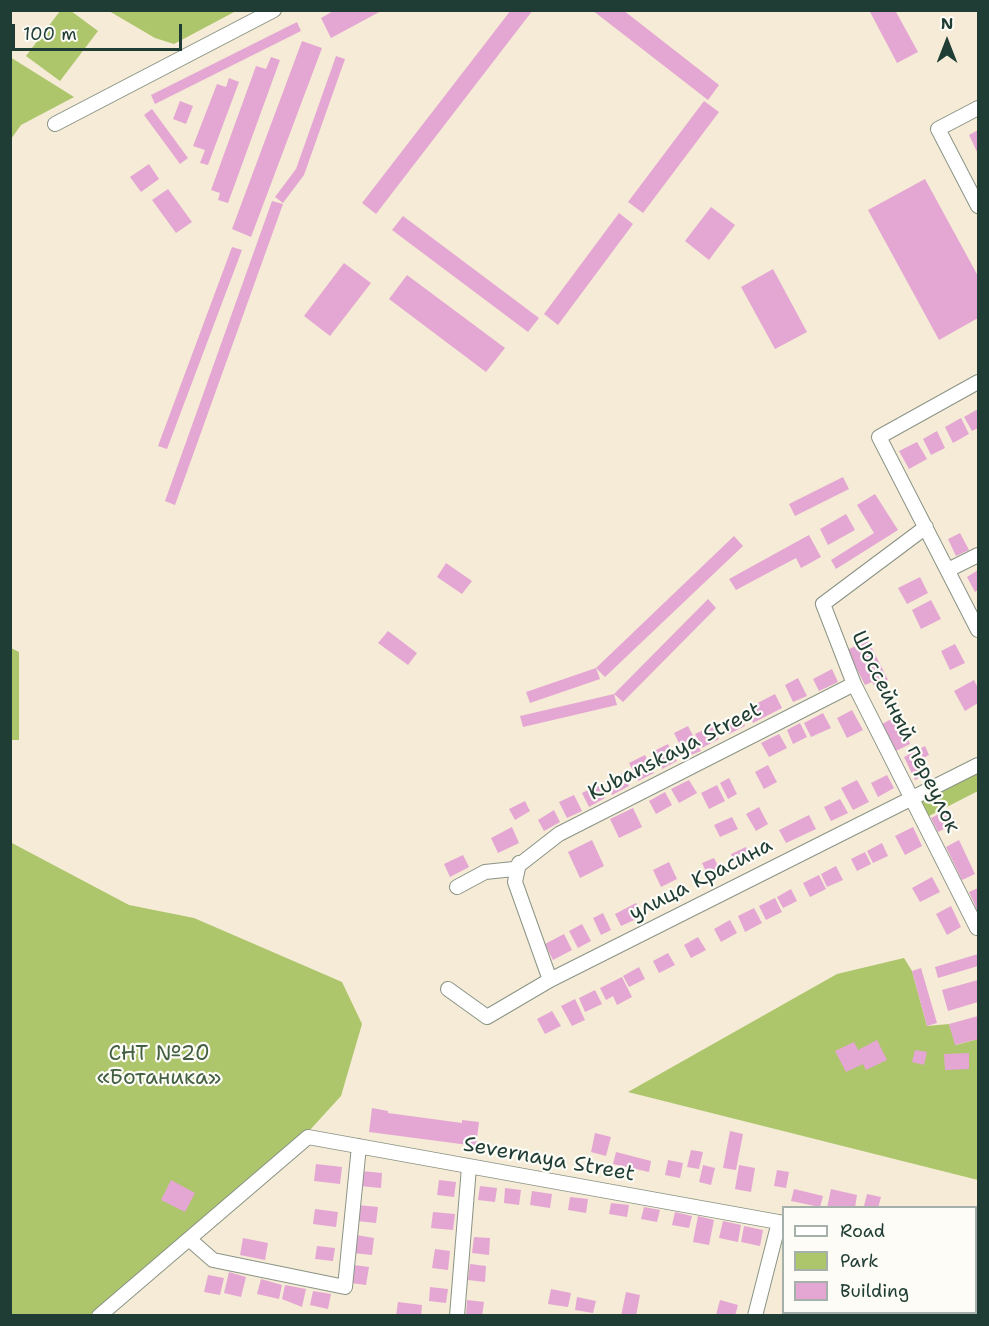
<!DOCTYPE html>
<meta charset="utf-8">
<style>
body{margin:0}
#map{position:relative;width:989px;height:1326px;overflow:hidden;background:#f5ebd6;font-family:"Shantell Sans",sans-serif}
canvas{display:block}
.frame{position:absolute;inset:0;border:12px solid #1f3d34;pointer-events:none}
.legend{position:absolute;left:782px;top:1206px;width:195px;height:108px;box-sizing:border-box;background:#fdfcf7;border:2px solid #a4b0a9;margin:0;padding:8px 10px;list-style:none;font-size:18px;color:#1f3d34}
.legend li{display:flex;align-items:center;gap:12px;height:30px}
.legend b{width:30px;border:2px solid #a4b0a9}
.north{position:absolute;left:917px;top:12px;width:60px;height:60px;-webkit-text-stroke:4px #fdfcf7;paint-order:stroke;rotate:0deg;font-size:16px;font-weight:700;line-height:24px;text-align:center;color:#1f3d34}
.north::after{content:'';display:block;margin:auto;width:21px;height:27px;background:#1f3d34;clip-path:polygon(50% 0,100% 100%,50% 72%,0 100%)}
.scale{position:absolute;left:12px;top:24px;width:170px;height:27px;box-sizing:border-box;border:3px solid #1f3d34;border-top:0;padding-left:8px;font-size:18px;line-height:21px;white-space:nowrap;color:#1f3d34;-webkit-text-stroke:4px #fdfcf7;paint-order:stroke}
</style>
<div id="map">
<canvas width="989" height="1326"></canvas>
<div class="frame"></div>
<ul class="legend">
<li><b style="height:8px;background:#fff"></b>Road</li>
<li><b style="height:16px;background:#adc56b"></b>Park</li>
<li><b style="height:16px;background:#e4a7d3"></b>Building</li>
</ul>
<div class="north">N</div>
<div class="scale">100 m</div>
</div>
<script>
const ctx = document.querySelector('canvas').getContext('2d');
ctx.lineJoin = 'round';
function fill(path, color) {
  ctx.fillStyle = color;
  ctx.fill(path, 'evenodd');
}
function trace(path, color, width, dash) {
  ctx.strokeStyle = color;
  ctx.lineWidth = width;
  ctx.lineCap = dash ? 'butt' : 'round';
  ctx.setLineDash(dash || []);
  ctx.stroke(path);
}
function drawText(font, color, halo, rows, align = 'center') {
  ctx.font = font + ' "Shantell Sans",sans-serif';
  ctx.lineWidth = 4.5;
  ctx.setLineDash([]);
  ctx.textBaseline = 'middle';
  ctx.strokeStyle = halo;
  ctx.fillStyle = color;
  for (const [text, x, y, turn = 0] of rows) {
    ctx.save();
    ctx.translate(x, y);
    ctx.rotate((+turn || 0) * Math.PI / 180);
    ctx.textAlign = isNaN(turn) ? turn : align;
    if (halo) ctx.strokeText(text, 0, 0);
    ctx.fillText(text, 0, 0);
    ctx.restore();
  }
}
const green = new Path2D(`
 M60 11H71L98 31 60 81 26 56Z
 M109 11H236L174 44 155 38Z
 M10 57 74 97 21 125 11 139Z
 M11 648 19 652V740H11Z
 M978 771V791L927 817 920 800Z
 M10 842 129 905 194 918 342 982 362 1024 341 1096 298 1143 105 1315H11Z
 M904 958 912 971 927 1026 949 1024 956 1045 978 1039V1180L628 1092 837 974Z`);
const building = new Path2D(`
 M335 10H383L331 38 321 18Z
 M511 10H533L376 214 362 203Z
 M592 10H623L719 85 708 100Z
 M869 10H895L918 52 897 63Z
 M297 22 301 31 155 104 151 95Z
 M302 41 322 48 251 237 232 229Z
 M336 56 345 59 304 175 283 203 275 197 296 169Z
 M271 57 280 60 228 203 218 200 220 193 211 190 256 66 266 69Z
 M229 78 239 82 208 165 200 163 205 150 193 146 217 84 226 87Z
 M180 101 193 106 186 124 173 119Z
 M704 101 719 112 643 213 628 202Z
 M152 109 188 158 180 164 144 115Z
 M978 130V154L969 135Z
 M149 164 159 179 141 192 130 177Z
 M925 179 978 276V318L939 340 868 210Z
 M168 189 192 222 176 233 152 200Z
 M272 201 283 204 175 505 165 501Z
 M711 207 735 225 709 260 685 241Z
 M619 213 633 224 558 325 544 314Z
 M403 216 539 318 528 332 392 230Z
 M232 247 242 250 167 449 158 446Z
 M344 263 371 283 330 336 304 316Z
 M773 269 807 332 775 349 741 287Z
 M407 275 505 348 486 372 389 299Z
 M978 409V428L972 431 964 417Z
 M961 418 969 434 953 443 945 427Z
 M937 431 945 448 931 455 923 439Z
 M917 442 927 459 909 469 899 451Z
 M843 477 849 489 795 516 789 504Z
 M875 494 898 530 836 569 831 560 874 533 857 505Z
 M846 514 855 530 828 545 820 529Z
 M960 533 969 550 956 556 948 539Z
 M809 535 821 557 801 568 796 558 736 590 729 579Z
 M734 536 743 546 605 677 596 668 600 679 530 703 526 692 596 668Z
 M446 563 472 581 462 594 437 577Z
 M978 570V590L975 592 967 577Z
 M920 577 928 593 907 604 898 588Z
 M708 599 716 608 623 702 614 694Z
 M931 600 941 619 921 629 912 610Z
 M388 631 417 653 408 665 378 643Z
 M868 640 888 680 875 687 872 682 865 685 847 650Z
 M955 644 965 663 950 670 941 651Z
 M832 669 838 682 819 691 813 679Z
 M798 678 807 696 793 702 785 685Z
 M974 680 978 688V703L965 711 954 691Z
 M614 694 617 705 523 727 520 716Z
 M775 694 782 708 753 723 746 709Z
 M852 710 863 730 847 738 837 718Z
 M823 713 831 728 811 737 804 723Z
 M740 715 745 726 729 734 723 723Z
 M899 715 910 744 896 751 882 724Z
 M800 723 807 737 793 744 787 730Z
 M688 726 701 751 686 757 674 733Z
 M712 726 719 739 702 748 695 734Z
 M779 734 787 748 769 757 761 743Z
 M668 744 677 761 662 769 654 751Z
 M925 746 929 755 919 760 927 774 915 780 904 757Z
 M645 755 654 773 638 781 629 763Z
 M768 765 777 782 764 789 755 772Z
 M623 773 629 786 612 795 606 782Z
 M887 775 894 788 878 797 871 783Z
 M729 778 737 794 728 799 720 783Z
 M689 780 697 793 679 803 671 789Z
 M857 780 869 802 853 810 841 788Z
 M598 785 605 798 589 807 582 793Z
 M717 785 725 801 709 809 701 793Z
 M665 792 672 805 656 814 649 801Z
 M574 795 582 811 567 818 559 802Z
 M840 799 848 813 831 821 824 807Z
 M525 801 530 811 515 820 509 809Z
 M759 807 768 824 756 831 746 814Z
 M633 808 642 827 619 838 610 819Z
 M949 809 956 823 938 832 931 818Z
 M554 810 560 822 544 831 538 820Z
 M809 815 816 829 786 843 779 830Z
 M732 817 738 829 720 837 714 825Z
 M512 827 519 843 498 853 491 838Z
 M913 827 922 846 905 855 895 836Z
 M592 840 604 866 580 878 568 852Z
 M959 840 975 874 962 880 946 847Z
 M882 843 888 856 873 863 867 851Z
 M746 847 752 860 737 867 731 854Z
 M865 852 871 864 857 871 851 859Z
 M463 855 469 867 450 877 444 864Z
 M714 858 722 874 710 880 702 863Z
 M669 862 677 879 661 887 653 870Z
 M836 866 843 880 827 887 821 874Z
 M819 875 826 889 810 897 803 883Z
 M932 877 940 892 920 902 912 888Z
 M978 888V912L969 892Z
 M791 889 797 901 783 908 777 897Z
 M775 898 782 912 766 920 759 906Z
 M636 903 643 916 621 926 615 914Z
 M951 906 961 927 947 935 936 914Z
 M754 908 762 923 745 932 738 916Z
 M603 913 611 930 601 935 593 918Z
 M730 920 737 933 721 942 714 929Z
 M582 924 591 941 578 948 569 931Z
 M564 934 572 950 553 960 545 944Z
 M698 937 706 950 691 958 684 945Z
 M668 953 675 965 659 973 653 961Z
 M978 954V966L938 978 935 967Z
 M639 967 645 979 629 987 623 976Z
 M921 968 937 1023 927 1026 912 971Z
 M622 977 632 997 617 1005 613 996 606 1000 600 988Z
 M978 980V1002L948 1011 942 990Z
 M595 990 602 1004 585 1012 579 998Z
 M575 999 585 1020 572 1026 561 1006Z
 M552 1011 561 1026 545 1034 537 1019Z
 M978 1016V1039L955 1045 949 1024Z
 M877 1040 887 1060 866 1070 863 1064 846 1072 835 1051 854 1042 858 1050Z
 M915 1050 927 1052 924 1065 912 1062Z
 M969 1053V1069L945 1070 944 1054Z
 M372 1108 388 1111V1113L462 1123V1120L479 1122 476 1146 369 1132Z
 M730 1131 743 1134 736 1170 723 1168Z
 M595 1133 611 1137 606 1156 591 1152Z
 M691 1150 703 1152 699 1169 687 1167Z
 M616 1152 651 1161 649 1172 613 1164Z
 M668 1160 683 1163 680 1178 665 1175Z
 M316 1164 342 1167 340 1184 314 1181Z
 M703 1165 715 1168 711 1185 699 1182Z
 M739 1165 755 1168 751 1192 735 1189Z
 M777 1170 789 1172 786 1188 774 1186Z
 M361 1171 382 1173 381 1188 360 1186Z
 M171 1180 195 1193 185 1212 161 1200Z
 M439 1180 456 1182 454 1197 437 1195Z
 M480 1186 497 1188 495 1202 478 1200Z
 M505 1188 521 1190 519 1205 504 1203Z
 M794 1189 823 1196 820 1207 791 1201Z
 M831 1189 857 1195 855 1208H827Z
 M532 1191 552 1194 550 1208 530 1205Z
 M867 1194 881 1197 878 1208 864 1206Z
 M570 1197 588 1199 586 1213 568 1210Z
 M611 1203 629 1205 627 1217 609 1214Z
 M358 1205 378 1207 376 1223 357 1221Z
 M644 1207 660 1210 657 1222 641 1219Z
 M315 1209 338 1212 336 1227 313 1224Z
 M433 1212 455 1214 453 1230 431 1228Z
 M675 1212 692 1216 689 1228 672 1225Z
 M698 1216 714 1220 709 1245 693 1242Z
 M723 1221 741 1225 738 1242 719 1238Z
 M744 1226 763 1230 760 1246 741 1242Z
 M356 1235 374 1238 372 1255 353 1253Z
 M474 1237 490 1238 489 1255 472 1253Z
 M243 1238 268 1243 265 1260 240 1255Z
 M317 1246 335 1248 333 1261 315 1259Z
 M435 1249 450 1251 448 1270 432 1268Z
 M470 1264 486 1266 485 1282 468 1280Z
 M353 1265 369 1267 366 1285 351 1283Z
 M229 1272 246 1277 241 1297 224 1293Z
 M208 1275 224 1278 220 1295 204 1292Z
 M261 1279 282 1285 279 1299 257 1294Z
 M285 1285 306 1289 302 1307 282 1299Z
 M430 1287 448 1289 446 1303 429 1301Z
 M551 1289 571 1293 568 1307 548 1304Z
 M313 1291 331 1294 328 1309 310 1305Z
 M626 1292 640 1295 636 1316H621Z
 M577 1297 596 1301 593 1313 575 1310Z
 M467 1300 484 1302 482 1316H466Z
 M720 1300 738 1305 735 1316 716 1315Z
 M398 1302 422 1305 421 1316H396Z`);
const minor = new Path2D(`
 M978 108 938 129 978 206
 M55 124 274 10
 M978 382 879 437 978 630
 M926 527 823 604 854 684 977 928
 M948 570 978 555
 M519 863 515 882 550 980
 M457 887 485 872 514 869 559 834 854 684
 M448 989 487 1017 550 980 978 765
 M189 1239 213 1260 345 1287 359 1146
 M976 1260 978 1261
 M99 1316 308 1137 784 1223
 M457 1316 469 1167
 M755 1316 779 1222`);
const streetNames = [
 ["Шоссейный переулок",905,732,64],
 ["Kubanskaya Street",675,752,-27],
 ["улица Красина",701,880,-27],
 ["Severnaya Street",549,1160,10]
];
const parkNames = [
 ["СНТ №20",159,1055],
 ["«Ботаника»",159,1079]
];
fill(green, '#adc56b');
fill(building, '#e4a7d3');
trace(minor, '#8a9485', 16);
trace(minor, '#fff', 14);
drawText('21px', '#1f3d34', '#fdfcf7', streetNames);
drawText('21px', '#425f42', '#fdfcf7', parkNames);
</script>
